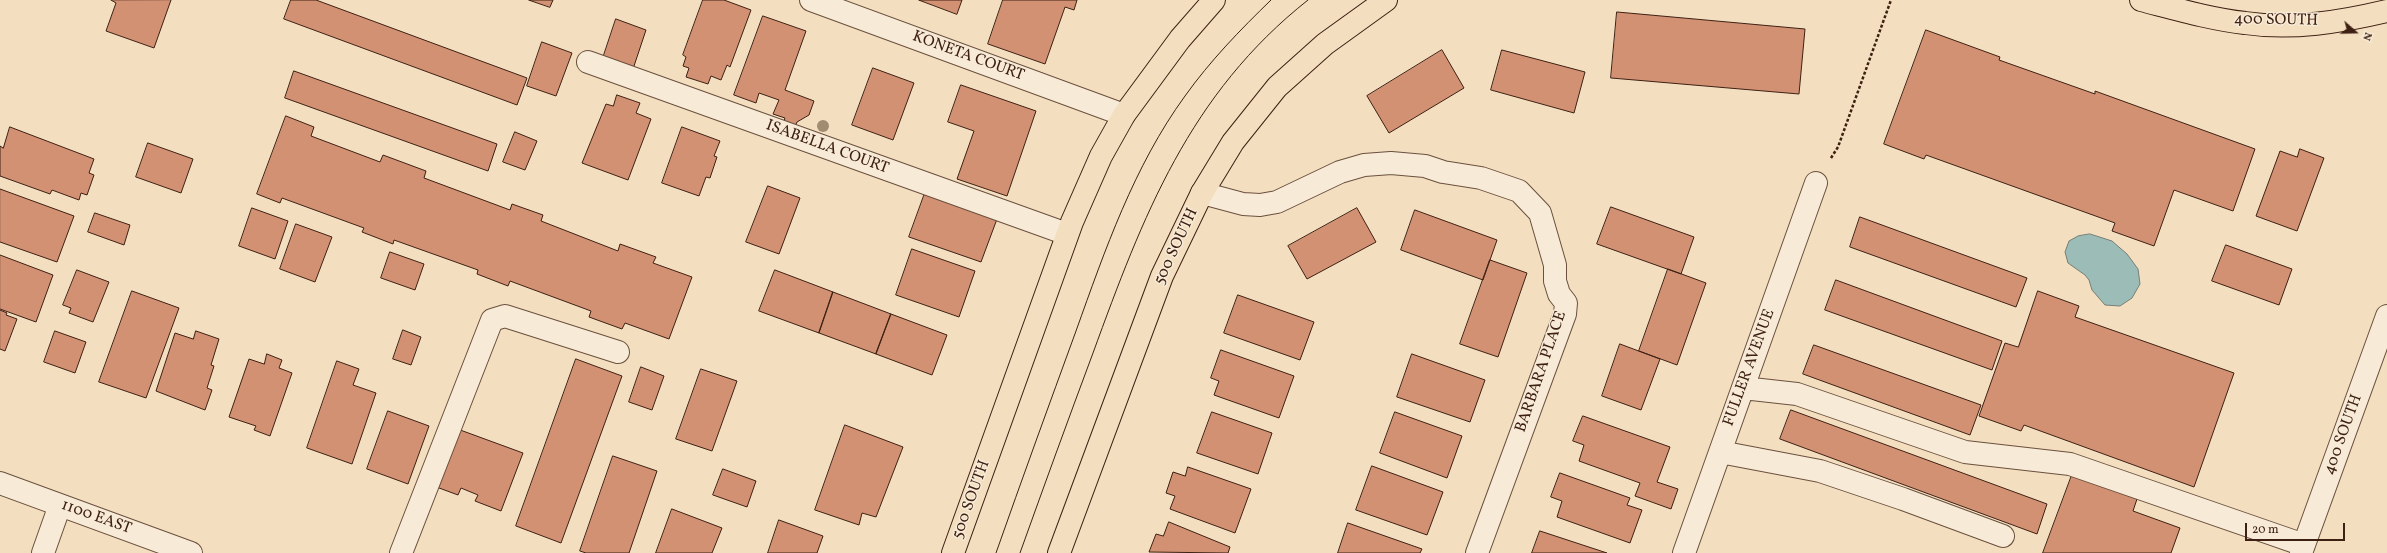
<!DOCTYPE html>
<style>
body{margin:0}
#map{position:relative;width:2387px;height:553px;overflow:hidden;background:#f3dfc0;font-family:Vollkorn,serif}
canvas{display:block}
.north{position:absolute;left:2335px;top:12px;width:40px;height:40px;-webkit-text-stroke:3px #f7ead6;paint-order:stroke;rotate:110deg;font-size:11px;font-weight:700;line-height:16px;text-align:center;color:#3e2013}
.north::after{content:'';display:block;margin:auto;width:14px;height:18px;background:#3e2013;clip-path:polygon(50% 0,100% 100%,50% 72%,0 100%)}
.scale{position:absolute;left:2245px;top:523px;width:100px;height:18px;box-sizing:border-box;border:2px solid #3e2013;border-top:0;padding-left:5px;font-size:12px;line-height:14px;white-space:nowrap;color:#3e2013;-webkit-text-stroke:3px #f7ead6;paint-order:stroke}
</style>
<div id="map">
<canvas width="2387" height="553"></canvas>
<div class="north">N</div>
<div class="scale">20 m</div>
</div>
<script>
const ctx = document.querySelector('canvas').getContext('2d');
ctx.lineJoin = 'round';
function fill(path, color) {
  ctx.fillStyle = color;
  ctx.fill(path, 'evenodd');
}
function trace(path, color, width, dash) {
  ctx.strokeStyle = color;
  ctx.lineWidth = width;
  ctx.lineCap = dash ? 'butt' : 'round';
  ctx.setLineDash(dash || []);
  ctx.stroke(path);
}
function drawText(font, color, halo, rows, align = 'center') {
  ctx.font = font + ' Vollkorn,serif';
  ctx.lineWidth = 3;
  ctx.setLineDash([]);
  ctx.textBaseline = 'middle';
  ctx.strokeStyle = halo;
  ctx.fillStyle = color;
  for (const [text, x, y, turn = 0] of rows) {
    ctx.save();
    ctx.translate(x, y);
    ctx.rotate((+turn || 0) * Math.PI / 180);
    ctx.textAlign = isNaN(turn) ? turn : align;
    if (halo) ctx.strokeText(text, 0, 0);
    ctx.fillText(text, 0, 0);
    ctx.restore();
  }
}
const water = new Path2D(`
 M2090 234 2112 241 2127 254 2138 269 2140 284 2132 298 2120 306 2105 305 2092 290 2089 280 2085 275 2068 263 2065 252 2069 241 2078 236Z`);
const building = new Path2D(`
 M171 0 154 48 106 31 116 3 111 0Z
 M291 0H316L527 78 517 105 284 19Z
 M529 0H553L550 7Z
 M703 0H724L751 10 730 67 727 65 721 80 711 76 708 84 686 77 689 68 683 66 686 57 683 55Z
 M919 0H962L957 14Z
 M1003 0H1077L1074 10 1065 7 1045 64 988 44Z
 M1617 12 1805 29 1799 94 1611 78Z
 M763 16 806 31 785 90 814 101 809 115 797 122 794 129 783 124 785 118 773 114 779 100 759 93 756 103 734 95Z
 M616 19 646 30 633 69 603 58Z
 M1926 30 2000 57 1999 60 2095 94V91L2255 149 2233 211 2174 190 2154 246 2112 231 2115 223 1926 155 1924 159 1884 144Z
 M542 42 572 53 556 96 527 86Z
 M1442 50 1464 88 1389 133 1367 96Z
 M1502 50 1585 72 1574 113 1491 90Z
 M873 68 914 83 893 140 852 125Z
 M294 71 497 144 488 171 285 98Z
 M961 85 1036 111 1007 196 957 179 974 131 948 122Z
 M617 95 640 103 636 113 651 119 628 180 582 163 606 104 613 106Z
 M286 116 314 127 311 136 380 162 383 155 426 171 424 178 510 210 512 204 543 215 541 221 618 251 620 244 656 257 653 263 692 277 669 339 625 323 622 329 589 317 591 311 510 281 508 286 477 274 478 270 394 240 393 244 362 232 364 228 282 198 280 203 257 194Z
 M10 127 94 159 89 173 94 175 87 195 81 193 79 200 52 190 50 194 0 176V146L3 148Z
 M682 127 720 141 714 156 717 157 710 178 706 177 699 196 662 183Z
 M515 132 537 141 525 170 503 162Z
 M148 143 193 159 181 193 136 177Z
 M2300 149 2324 158 2297 231 2256 216 2280 151 2297 157Z
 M768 186 800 198 779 254 746 242Z
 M0 189 74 216 57 262 0 242Z
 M925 193 997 219 981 262 909 237Z
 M1611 207 1694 237 1681 274 1597 244Z
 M252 208 288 221 275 259 239 246Z
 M1357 208 1376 242 1307 279 1288 246Z
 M1415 210 1497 240 1483 280 1401 250Z
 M95 213 130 225 124 245 88 232Z
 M1860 217 2027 278 2016 307 1850 247Z
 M296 224 332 237 315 282 280 269Z
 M2226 245 2292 269 2279 305 2212 281Z
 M912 249 975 271 959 317 896 295Z
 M390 252 424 264 415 290 381 278Z
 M0 255 53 275 36 322 0 309Z
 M1490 260 1527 273 1498 357 1460 344Z
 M1668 269 1706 283 1677 365 1639 351Z
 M77 270 109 282 93 322 69 313 71 308 63 305Z
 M775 270 833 292 819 333 759 311Z
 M1836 280 2002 341 1992 370 1825 310Z
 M132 291 179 308 146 398 99 382Z
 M2038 291 2079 306 2075 317 2234 373 2194 487 2024 425 2021 431 1979 416 2005 343 2018 347Z
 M833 292 891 314 876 354 819 333Z
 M1238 295 1314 322 1300 360 1224 333Z
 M0 310 7 313 6 315 17 319 5 351 0 349Z
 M891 314 947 335 932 375 876 354Z
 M403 330 421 337 411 365 393 359Z
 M55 331 86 342 75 373 44 362Z
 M196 331 219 339 211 365 214 366 207 388 212 390 205 410 156 391 175 333 193 339Z
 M1620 344 1660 359 1641 410 1602 396Z
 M1814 345 1981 405 1970 435 1803 374Z
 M1221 350 1294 376 1279 418 1214 395 1219 381 1211 378Z
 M267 354 282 360 279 368 292 373 270 436 254 430 256 426 229 417 249 359 264 364Z
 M1412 354 1485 380 1470 422 1397 397Z
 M576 359 622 376 561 543 516 526Z
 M337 361 359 369 353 385 376 393 352 464 307 448Z
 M641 367 664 376 652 410 629 402Z
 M701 369 737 381 712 451 676 439Z
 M1791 410 2047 504 2037 534 1780 439Z
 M388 411 429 426 408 484 367 469Z
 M1212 412 1272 433 1258 474 1197 453Z
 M1395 412 1462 436 1447 478 1380 453Z
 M1583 416 1670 447 1657 482 1678 489 1671 509 1635 496 1640 483 1579 461 1584 445 1573 441Z
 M845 425 903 447 876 517 862 513 859 525 815 510Z
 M452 427 523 453 501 511 475 501 478 495 461 488 458 495 431 485Z
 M613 456 657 471 629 553H586L580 551Z
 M1372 466 1443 492 1427 535 1356 510Z
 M1188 467 1251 489 1235 533 1170 509 1175 496 1166 493 1173 472 1185 476Z
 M723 469 756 481 747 507 713 495Z
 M1560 473 1630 498 1627 505 1642 510 1630 543 1557 517 1562 501 1551 497Z
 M2072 475 2137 499 2133 511 2180 528 2171 553H2043Z
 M672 509 722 528 712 553H656Z
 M779 520 823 536 817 553H768Z
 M1169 522 1230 547 1228 553 1149 552 1156 534 1163 536Z
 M1348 523 1422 549 1420 553H1338Z
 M1540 531 1607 553H1532Z`);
const path = new Path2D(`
 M1831 158 1838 147 1891 0`);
const minor = new Path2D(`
 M811 0 1124 115
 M588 62 1067 234
 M1202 193 1243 204 1260 205 1277 202 1340 172 1364 165 1391 163 1425 166 1443 172 1481 178 1519 191 1540 213 1555 265V281L1559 294 1566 303 1565 314 1477 553
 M1743 388 1797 394 1965 452 2070 464 2304 545
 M1720 452 1820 471 1903 499 2003 536
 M0 483 191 553
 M43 553 60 505
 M401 553 492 320 505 316 618 352
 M1684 553 1816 183
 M2301 553 2387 316`);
const major = new Path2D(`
 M2141 0C2176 9 2210 19 2245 23 2292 30 2341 22 2387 11
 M953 553 1072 222 1101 156 1124 115 1180 39 1214 0
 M1059 553 1162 276 1202 193 1233 142 1277 87 1325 44 1386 0`);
const tram = new Path2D(`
 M996 553C1022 479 1049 405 1076 331 1105 250 1134 166 1185 96 1210 61 1240 30 1271 0
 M1020 553C1044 486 1068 420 1093 353 1143 216 1189 94 1308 0`);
const trees = [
 [823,126]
];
const streetNames = [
 ["400 SOUTH",2276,21,1],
 ["KONETA COURT",968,57,20],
 ["ISABELLA COURT",827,148,20],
 ["500 SOUTH",1177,247,-65],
 ["FULLER AVENUE",1750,368,-70],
 ["BARBARA PLACE",1542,372,-71],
 ["400 SOUTH",2344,435,-70],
 ["500 SOUTH",972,500,-70],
 ["1100 EAST",96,518,20]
];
fill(water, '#9cbcb8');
trace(water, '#767e76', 1);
fill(building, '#d29173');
trace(building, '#3e2013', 1);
trace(minor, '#6b503e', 24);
trace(major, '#3e2013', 24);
trace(path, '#3e2013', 2.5, [3, 2]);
trace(minor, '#f7ead6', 22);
trace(major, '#f3dfc0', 22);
trace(tram, '#3e2013', 1);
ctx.fillStyle = '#a18c72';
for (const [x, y] of trees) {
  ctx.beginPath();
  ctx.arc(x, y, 6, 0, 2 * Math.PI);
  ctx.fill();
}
drawText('16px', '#3e2013', '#f7ead6', streetNames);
</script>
